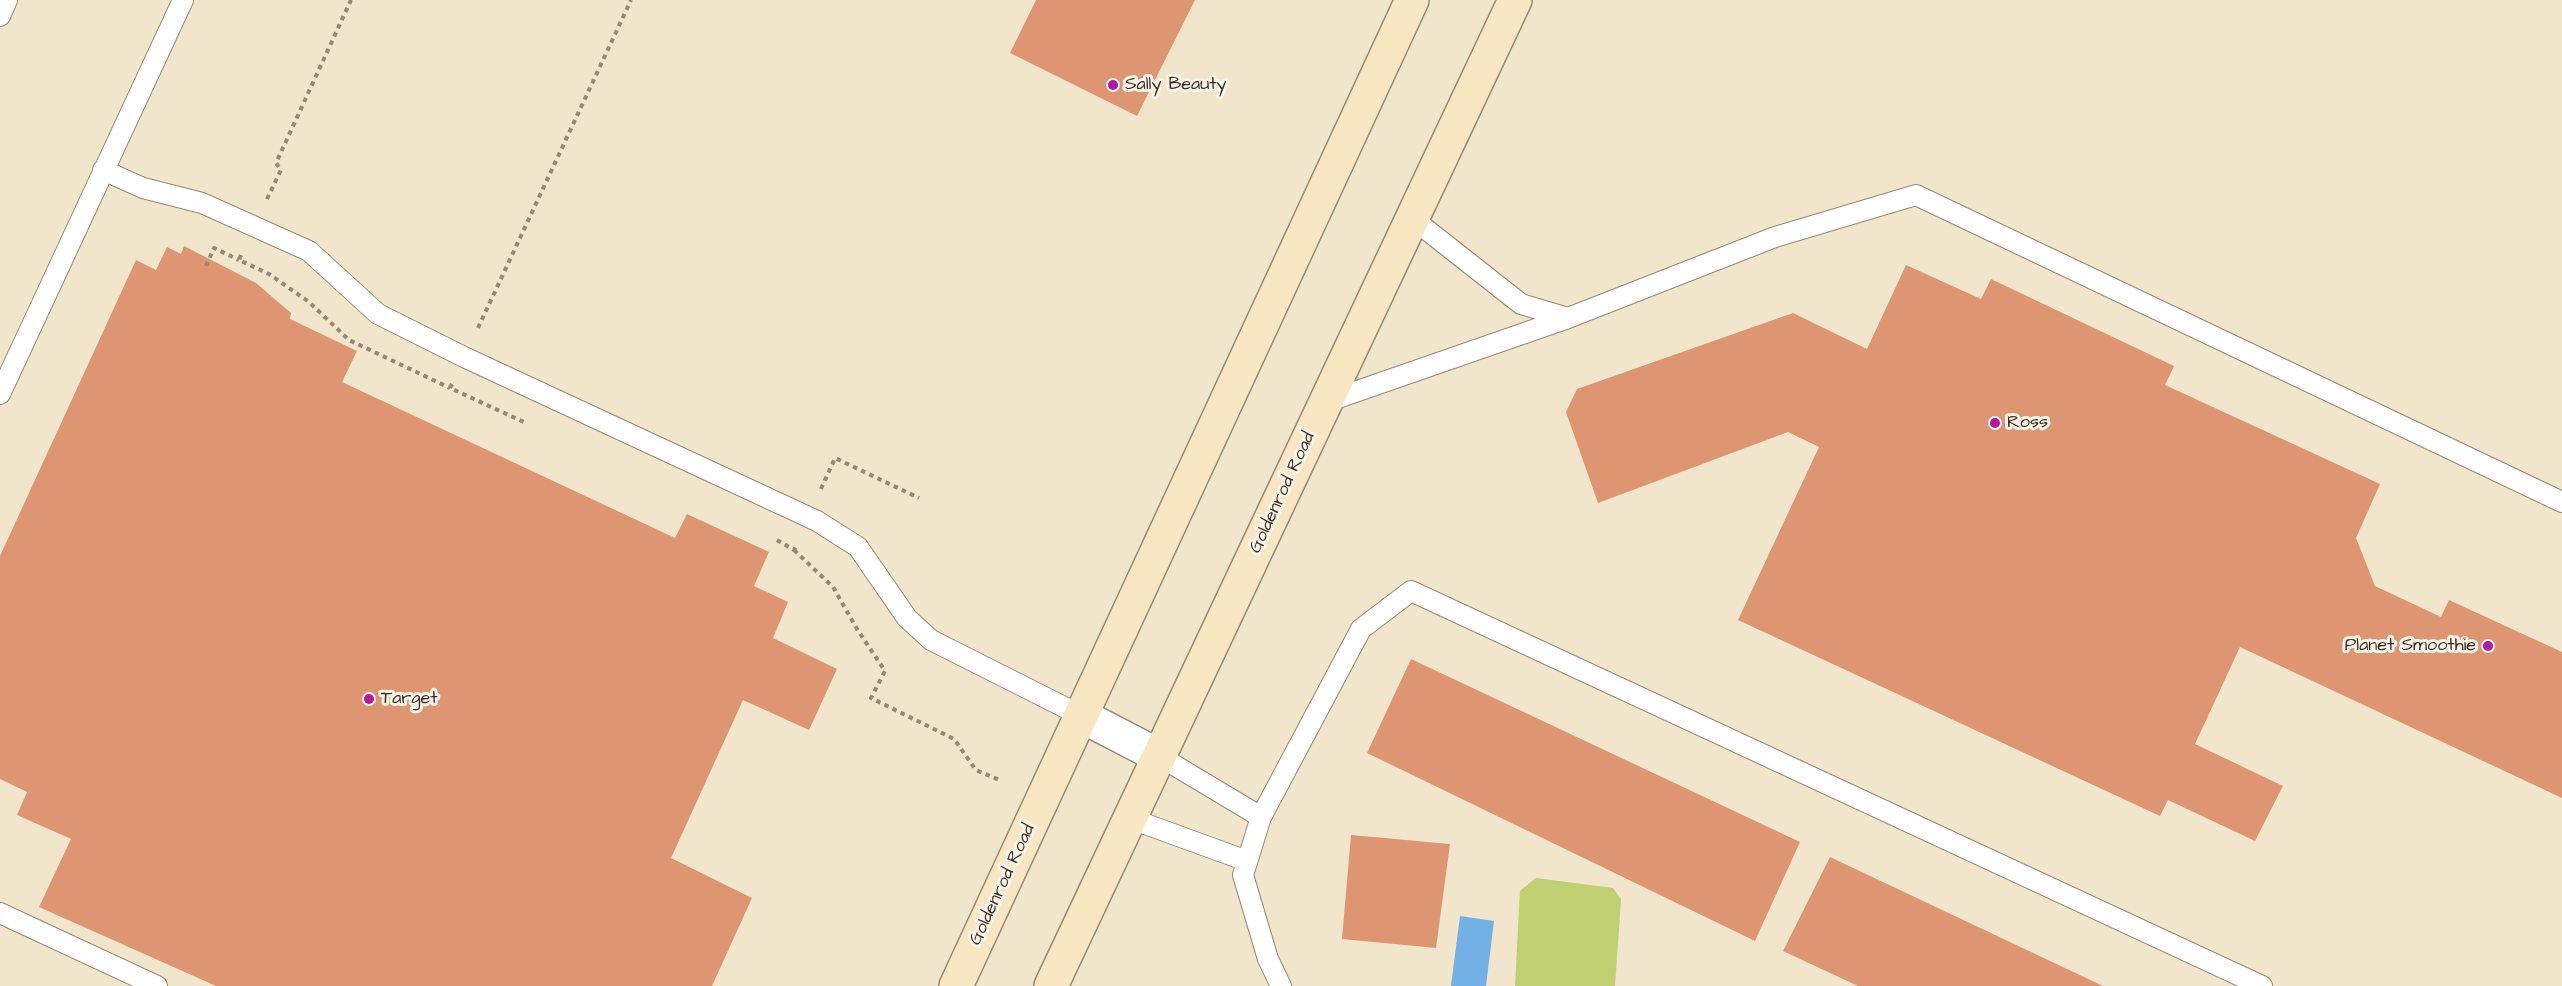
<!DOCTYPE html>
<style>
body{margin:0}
canvas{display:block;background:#f1e5cb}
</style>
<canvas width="2562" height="986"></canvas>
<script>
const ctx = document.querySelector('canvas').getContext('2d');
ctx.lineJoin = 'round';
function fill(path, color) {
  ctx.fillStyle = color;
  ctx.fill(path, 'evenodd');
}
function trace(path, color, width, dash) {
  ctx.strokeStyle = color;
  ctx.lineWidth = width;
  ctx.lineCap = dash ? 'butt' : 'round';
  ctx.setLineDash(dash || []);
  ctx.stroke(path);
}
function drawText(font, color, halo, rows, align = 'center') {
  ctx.font = font + ' "Architects Daughter",sans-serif';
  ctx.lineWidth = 6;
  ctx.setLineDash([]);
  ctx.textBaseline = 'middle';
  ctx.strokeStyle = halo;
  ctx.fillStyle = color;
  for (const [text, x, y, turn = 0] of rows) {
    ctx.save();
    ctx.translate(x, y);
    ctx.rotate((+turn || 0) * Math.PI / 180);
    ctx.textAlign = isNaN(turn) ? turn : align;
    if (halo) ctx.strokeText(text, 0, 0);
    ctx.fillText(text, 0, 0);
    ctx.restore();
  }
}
const green = new Path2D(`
 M1536 878 1613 888 1621 899 1615 986H1515L1520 891Z`);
const water = new Path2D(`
 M1460 916 1494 921 1486 986H1451Z`);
const building = new Path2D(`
 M1036 0H1195L1137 116 1010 53Z
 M184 246 256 283 291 313 290 319 357 351 342 382 675 538 687 514 769 552 754 586 788 602 773 638 837 669 809 730 743 700 671 858 752 898 712 986H216L39 907 71 839 17 815 27 792 0 779V556L136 260 156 270 167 247 181 254Z
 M1906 265 1981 299 1991 279 2174 366 2165 385 2380 484 2356 538 2375 586 2441 617 2449 600 2562 652V798L2240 647 2195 744 2283 786 2255 841 2168 800 2160 816 1738 620 1819 447 1788 432 1598 503 1566 412 1577 389 1793 313 1867 349Z
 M1411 659 1800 842 1755 941 1367 753Z
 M1351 835 1450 844 1436 948 1342 939Z
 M1830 857 2103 986H1858L1783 951Z`);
const path = new Path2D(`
 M267 199 281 170 276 163 351 0
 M241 255 239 260 269 274 309 302 349 340 450 388
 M206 266 214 248 239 260
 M478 328 631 0
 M452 384 450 388 526 423
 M821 489 835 458 919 498
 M777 540 794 550 797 545
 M794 550 833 587 857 629 885 671 871 698 954 739 976 770 1002 781`);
const service = new Path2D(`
 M0 16 7 0
 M103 170 143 188 202 203 309 251 378 314 464 357 817 521 858 547 907 618 931 640 1082 716
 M1413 219 1521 304 1568 318 1775 237 1916 195 2562 502
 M0 394 183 0
 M1326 402 1568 318
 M1159 756 1261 817
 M1129 818 1247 861
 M0 913 157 986
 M1281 986 1268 959 1243 875 1261 817 1361 629 1411 591 2262 986`);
const minor = new Path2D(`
 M1082 716 1159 756`);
const secondary = new Path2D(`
 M956 986 1412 0
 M1051 986 1515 0`);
const markers = [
 [1113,85,6,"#b5179e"],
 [1995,423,6,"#b5179e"],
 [2488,646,6,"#b5179e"],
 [369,699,6,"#b5179e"]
];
const poiNames = [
 ["Sally Beauty",1125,85],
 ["Ross",2007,423],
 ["Planet Smoothie",2476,646,"right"],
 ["Target",381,699]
];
const streetNames = [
 ["Goldenrod Road",1283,493,-65],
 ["Goldenrod Road",1003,885,-65]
];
fill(green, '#c0cf71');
fill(water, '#72b0e5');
fill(building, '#de9672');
trace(service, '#968874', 22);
trace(minor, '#968874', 36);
trace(secondary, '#968874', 36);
trace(path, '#968874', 4, [4.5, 4.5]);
trace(service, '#fff', 20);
trace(minor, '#fff', 33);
trace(secondary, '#f9e7c3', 33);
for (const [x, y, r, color] of markers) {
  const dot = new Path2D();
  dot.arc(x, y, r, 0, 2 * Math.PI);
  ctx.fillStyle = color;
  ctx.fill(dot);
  trace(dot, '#f7f3e8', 2);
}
drawText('18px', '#3b2a1e', '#f7f3e8', poiNames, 'left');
drawText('18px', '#3b2a1e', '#f7f3e8', streetNames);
</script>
